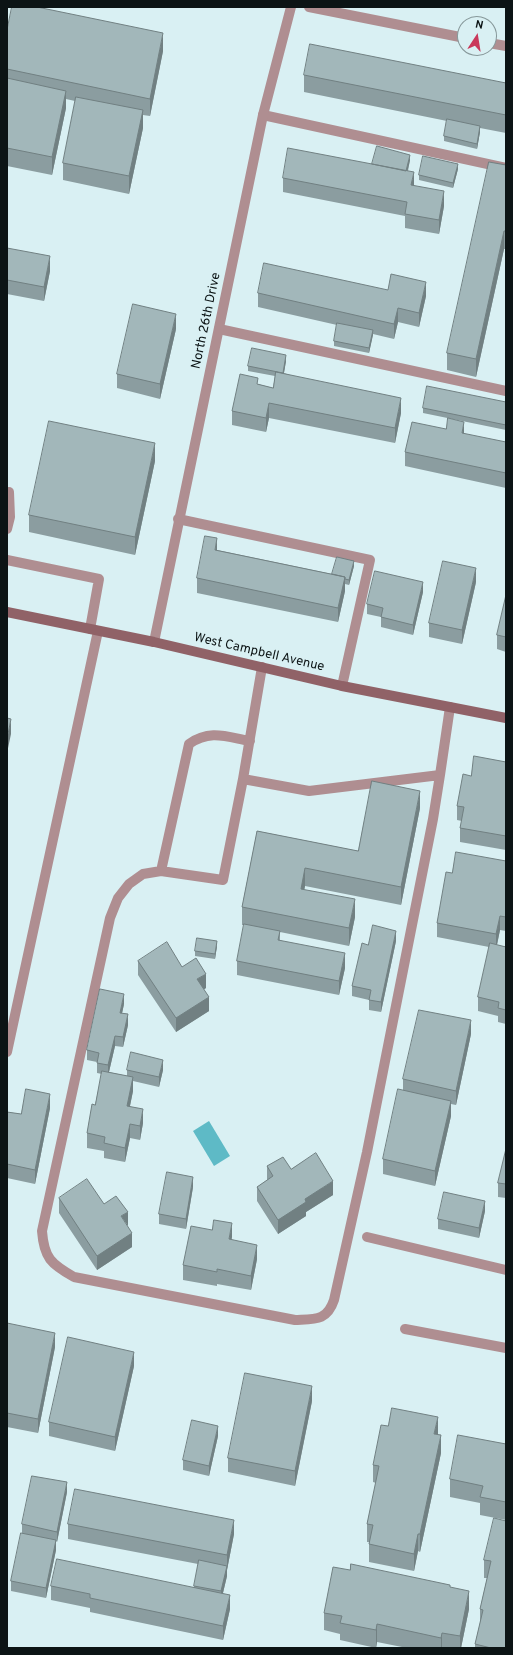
<!DOCTYPE html>
<style>
body{margin:0}
#map{position:relative;width:513px;height:1655px;overflow:hidden;background:#d9f0f3;font-family:Overpass,sans-serif}
canvas{display:block}
.frame{position:absolute;inset:0;border:8px solid #0c1415;pointer-events:none}
.north{position:absolute;left:457px;top:16px;width:40px;height:40px;box-sizing:border-box;background:#d9f0f3;border:1px solid #87989a;border-radius:50%;rotate:12deg;font-size:11px;font-weight:700;line-height:16px;text-align:center;color:#0c1415}
.north::after{content:'';display:block;margin:auto;width:14px;height:18px;background:#c9395b;clip-path:polygon(50% 0,100% 100%,50% 72%,0 100%)}
</style>
<div id="map">
<canvas width="513" height="1655"></canvas>
<div class="frame"></div>
<div class="north">N</div>
</div>
<script>
const ctx = document.querySelector('canvas').getContext('2d');
ctx.lineJoin = 'round';
function fill(path, color) {
  ctx.fillStyle = color;
  ctx.fill(path, 'evenodd');
}
function trace(path, color, width, dash) {
  ctx.strokeStyle = color;
  ctx.lineWidth = width;
  ctx.lineCap = dash ? 'butt' : 'round';
  ctx.setLineDash(dash || []);
  ctx.stroke(path);
}
function drawText(font, color, halo, rows, align = 'center') {
  ctx.font = font + ' Overpass,sans-serif';
  ctx.lineWidth = 3;
  ctx.setLineDash([]);
  ctx.textBaseline = 'middle';
  ctx.strokeStyle = halo;
  ctx.fillStyle = color;
  for (const [text, x, y, turn = 0] of rows) {
    ctx.save();
    ctx.translate(x, y);
    ctx.rotate((+turn || 0) * Math.PI / 180);
    ctx.textAlign = isNaN(turn) ? turn : align;
    if (halo) ctx.strokeText(text, 0, 0);
    ctx.fillText(text, 0, 0);
    ctx.restore();
  }
}
const water = new Path2D(`
 M209 1121 230 1156 214 1166 193 1131Z`);
const lane = new Path2D(`
 M263 115 506 168
 M219 329 506 391
 M178 519 370 560 342 686
 M7 529 10 517 9 492
 M7 560 99 579 90 629
 M262 667 243 779 309 791 440 775 450 707
 M243 779 223 880 161 871 143 874 129 884 118 898 110 918 42 1231C44 1258 51 1264 74 1277L295 1320C315 1319 327 1321 334 1300L367 1152 433 819 440 775
 M161 871 189 744C210 729 227 737 250 741
 M7 1052 98 631
 M367 1237 506 1270
 M405 1329 506 1348`);
const street = new Path2D(`
 M309 7 465 38
 M489 43 506 46
 M154 642 263 115 291 7`);
const secondary = new Path2D(`
 M7 612 154 642 342 686 506 718`);
const wall = new Path2D(`
 M7 30 163 51 150 116 143 115V128L129 194 63 180V163L75 101 66 99V108L52 175 7 166Z
 M304 75 506 83V133L480 128V132L477 149 444 141V136L447 121 304 92Z
 M410 160 408 171 414 185 444 206 439 234 405 228V216L283 192V178Z
 M506 165V249H504L476 377 447 370V353Z
 M458 169 453 188 419 180V175Z
 M7 248 50 271 44 301 7 294Z
 M388 290 426 296 419 327 398 322 394 339 373 334 369 353 334 346V341L337 325 258 307V293Z
 M176 329 160 399 117 388V374Z
 M286 361 284 373 401 413 395 443 269 418 266 432 232 425V411L258 384 273 388 275 376 248 371V366Z
 M506 402V430L423 413V408Z
 M506 442V488L405 466V452Z
 M155 461 135 555 29 532V515Z
 M217 550 332 574 354 566 349 585 345 584V591L338 622 197 593V578Z
 M476 582 462 644 429 637V623Z
 M423 592 413 635 381 627V617L367 614V604Z
 M506 595V652L497 649V635Z
 M506 762V850L460 842V828L462 821 457 820V806L471 776Z
 M420 808 401 905 305 886 304 890 355 917 349 946 280 932V940L345 968 339 995 237 975V961L244 925H242V907L257 831 358 851Z
 M506 861V931L500 930 497 945 506 947V1024L498 1022V1016L478 1011V997L489 947 437 937V923L452 873Z
 M396 941 381 1012 369 1010V1000L352 996V986L368 945Z
 M217 946 215 959 195 956V951Z
 M138 961 206 988 204 989 209 1011 176 1032 138 975Z
 M124 1004 122 1013 128 1025 123 1047 115 1046 109 1072 127 1076V1070H163L159 1087 133 1081V1091L130 1106 143 1123 140 1140 130 1138 125 1162 104 1158V1151L87 1148V1133L95 1105 102 1074 97 1073V1062L87 1060V1050Z
 M471 1034 456 1105 451 1104V1116L435 1186 383 1174V1159L403 1091V1079Z
 M50 1108 35 1184 7 1178V1112L21 1114Z
 M506 1149V1198L498 1197V1183Z
 M267 1166 291 1169 333 1195 306 1212V1216L278 1234 257 1201V1187L267 1180Z
 M193 1187 186 1229 159 1224V1214Z
 M59 1198 104 1204 127 1226 132 1247 97 1270 59 1213Z
 M485 1211 479 1238 438 1229V1219Z
 M232 1237 231 1240 257 1259 251 1290 217 1284V1286L183 1280V1265Z
 M7 1323 55 1347 38 1433 7 1427Z
 M134 1366 115 1451 49 1436V1422Z
 M312 1401 295 1486 228 1472V1458Z
 M438 1435 441 1453 420 1552 418 1551 414 1571 369 1562V1542H367V1524L376 1483 373 1482V1465Z
 M218 1436 209 1476 183 1470V1460Z
 M506 1444V1520L480 1515V1503L450 1497V1479Z
 M67 1492 57 1542 56 1541V1550L46 1598 11 1591V1581L22 1533V1524Z
 M506 1521V1648H475V1644L480 1623V1609L487 1578H484V1560Z
 M68 1524 234 1534 227 1570V1576L223 1593 230 1609 223 1640 90 1612V1608L51 1600V1586L194 1587 198 1564 68 1539Z
 M350 1570 450 1587 469 1609 461 1648H407L377 1642 376 1648 340 1640V1634L324 1630V1613Z`);
const shadedWall = new Path2D(`
 M163 33V51L150 116V99Z
 M66 91V108L52 175V157Z
 M143 110V128L129 194V176Z
 M480 126V132L477 149V144Z
 M410 155V160L406 177V172Z
 M458 164V169L453 188V183Z
 M414 172V187L411 185Z
 M444 191V206L439 234V220Z
 M504 231V249L476 377V359Z
 M50 256V271L44 301V287Z
 M426 282V296L419 327V313Z
 M398 308V322L394 339V324Z
 M176 314V329L160 399V384Z
 M373 330V335L369 353V348Z
 M286 355V361L283 378V373Z
 M401 398V413L395 443V428Z
 M269 403V418L266 432V418Z
 M464 422V436L462 433Z
 M155 443V461L135 555V537Z
 M217 538V552L215 550Z
 M354 561V566L349 585V580Z
 M476 568V582L462 644V630Z
 M345 577V591L338 622V608Z
 M423 582V592L413 635V625Z
 M11 719V734L7 753V739Z
 M420 791V808L401 905V887Z
 M305 868V886L301 907V889Z
 M355 899V917L349 946V928Z
 M500 916V930L496 949V934Z
 M396 931V941L381 1012V1002Z
 M217 941V946L215 959V954Z
 M345 953V968L339 995V981Z
 M206 974V988L197 994V979Z
 M124 994V1004L120 1023V1013Z
 M209 997V1011L176 1032V1018Z
 M128 1014V1025L123 1047V1037Z
 M471 1020V1034L456 1105V1091Z
 M115 1036V1046L108 1076V1065Z
 M163 1060V1070L159 1087V1077Z
 M133 1077V1091L127 1120V1106Z
 M50 1094V1108L35 1184V1170Z
 M451 1101V1116L435 1186V1171Z
 M143 1109V1123L140 1140V1126Z
 M130 1124V1138L125 1162V1148Z
 M193 1177V1187L186 1229V1219Z
 M333 1181V1195L306 1212V1216L278 1234V1220L305 1199Z
 M485 1201V1211L479 1238V1228Z
 M128 1212V1226L121 1216Z
 M232 1223V1237L229 1253V1239Z
 M132 1233V1247L97 1270V1256Z
 M257 1245V1259L251 1290V1276Z
 M55 1333V1347L38 1433V1419Z
 M134 1352V1366L115 1451V1437Z
 M312 1386V1401L295 1486V1471Z
 M438 1417V1435L434 1434Z
 M218 1426V1436L209 1476V1466Z
 M441 1435V1453L420 1552V1534Z
 M67 1482V1492L57 1542V1532Z
 M234 1520V1534L227 1570V1555Z
 M418 1534V1551L414 1571V1554Z
 M56 1540V1550L46 1598V1588Z
 M227 1566V1576L221 1601V1591Z
 M469 1591V1609L461 1648H460V1636Z
 M230 1595V1609L223 1640V1626Z
 M377 1624V1642L376 1648V1630Z
 M442 1633V1648H441V1638Z`);
const building = new Path2D(`
 M12 7H37L163 33 150 99 7 69V30Z
 M310 44 506 83V115L304 75Z
 M7 78 66 91 52 157 7 148Z
 M76 97 143 110 129 176 63 163Z
 M447 119 480 126 477 144 444 136Z
 M377 146 410 155 406 171 372 164Z
 M288 148 414 172 411 185 444 191 439 220 405 214 407 202 283 178Z
 M423 156 458 164 453 183 419 175Z
 M489 162 506 165V231H504L476 359 447 353Z
 M7 248 50 256 44 287 7 280Z
 M264 263 388 290 391 274 426 282 419 313 398 308 394 324 258 293Z
 M133 304 176 314 160 384 117 374Z
 M337 323 373 330 369 348 334 341Z
 M252 348 286 355 283 373 248 366Z
 M276 372 401 398 395 428 269 403 266 418 232 411 240 374 258 378 257 384 273 388Z
 M427 386 506 402V425L423 408Z
 M448 418 464 422 462 433 506 442V473L405 452 412 422 446 429Z
 M49 421 155 443 135 537 29 515Z
 M205 536 217 538 215 550 345 577 338 608 197 578Z
 M337 557 354 561 349 580 345 579V577L332 574Z
 M443 561 476 568 462 630 429 623Z
 M375 571 423 582 413 625 381 617 383 608 367 604Z
 M506 595V637L497 635Z
 M7 718 11 719 7 739Z
 M474 756 506 762V836L460 828 464 807 457 806 463 774 471 776Z
 M372 781 420 791 401 887 305 868 301 889 355 899 349 928 242 907 257 831 358 851Z
 M456 852 506 861V917L500 916 496 934 437 923 446 872 452 873Z
 M244 924 280 931 278 940 345 953 339 981 237 961Z
 M373 925 396 931 381 1002 369 1000 371 990 352 986 362 943 368 945Z
 M197 938 217 941 215 954 195 951Z
 M167 942 182 967 196 958 206 974 197 979 209 997 176 1018 138 961Z
 M490 943 506 947V1010L498 1008 499 1002 478 997Z
 M100 989 124 994 120 1013 128 1014 123 1037 115 1036 108 1065 97 1063 99 1053 87 1050Z
 M419 1010 471 1020 456 1091 403 1079Z
 M131 1052 163 1060 159 1077 127 1070Z
 M102 1071 133 1077 127 1106 143 1109 140 1126 130 1124 125 1148 104 1143 105 1137 87 1133 92 1104 95 1105Z
 M26 1089 50 1094 35 1170 7 1164V1112L21 1114Z
 M398 1089 451 1101 435 1171 383 1159Z
 M506 1149V1184L498 1183Z
 M316 1153 333 1181 305 1199 306 1202 278 1220 257 1187 273 1176 267 1166 283 1157 291 1169Z
 M167 1172 193 1177 186 1219 159 1214Z
 M87 1179 104 1204 116 1196 128 1212 121 1216 132 1233 97 1256 59 1198Z
 M444 1192 485 1201 479 1228 438 1219Z
 M214 1220 232 1223 229 1239 257 1245 251 1276 217 1269V1272L183 1265 191 1226 212 1230Z
 M7 1323 55 1333 38 1419 7 1413Z
 M68 1337 134 1352 115 1437 49 1422Z
 M245 1373 312 1386 295 1471 228 1458Z
 M392 1408 438 1417 434 1434 441 1435 420 1534H418L414 1554 369 1544 373 1525 367 1524 379 1466 373 1465 381 1425 388 1426Z
 M192 1420 218 1426 209 1466 183 1460Z
 M458 1435 506 1444V1502L480 1497 483 1486 450 1479Z
 M32 1476 67 1482 57 1532 22 1524Z
 M75 1489 234 1520 227 1555 68 1524Z
 M494 1518 506 1521V1648H491L475 1644 483 1610 480 1609 491 1561 484 1560Z
 M21 1533 56 1540 46 1588 11 1581Z
 M57 1559 230 1595 223 1626 90 1598V1594L51 1586Z
 M199 1560 227 1566 221 1591 194 1586Z
 M351 1564 450 1585V1587L469 1591 460 1636 442 1633 441 1638 377 1624 376 1630 340 1623 342 1616 324 1613 333 1567 350 1570Z`);
const streetNames = [
 ["North 26th Drive",207,321,-78],
 ["West Campbell Avenue",259,653,13]
];
fill(water, '#5ebac6');
trace(lane, '#af8e91', 10);
trace(street, '#af8e91', 10);
trace(secondary, '#906267', 10);
fill(wall, '#8b9da0');
fill(shadedWall, '#718082');
fill(building, '#a2b7ba');
trace(building, '#718082', 1);
drawText('13px', '#0c1415', '#d9f0f3', streetNames);
</script>
